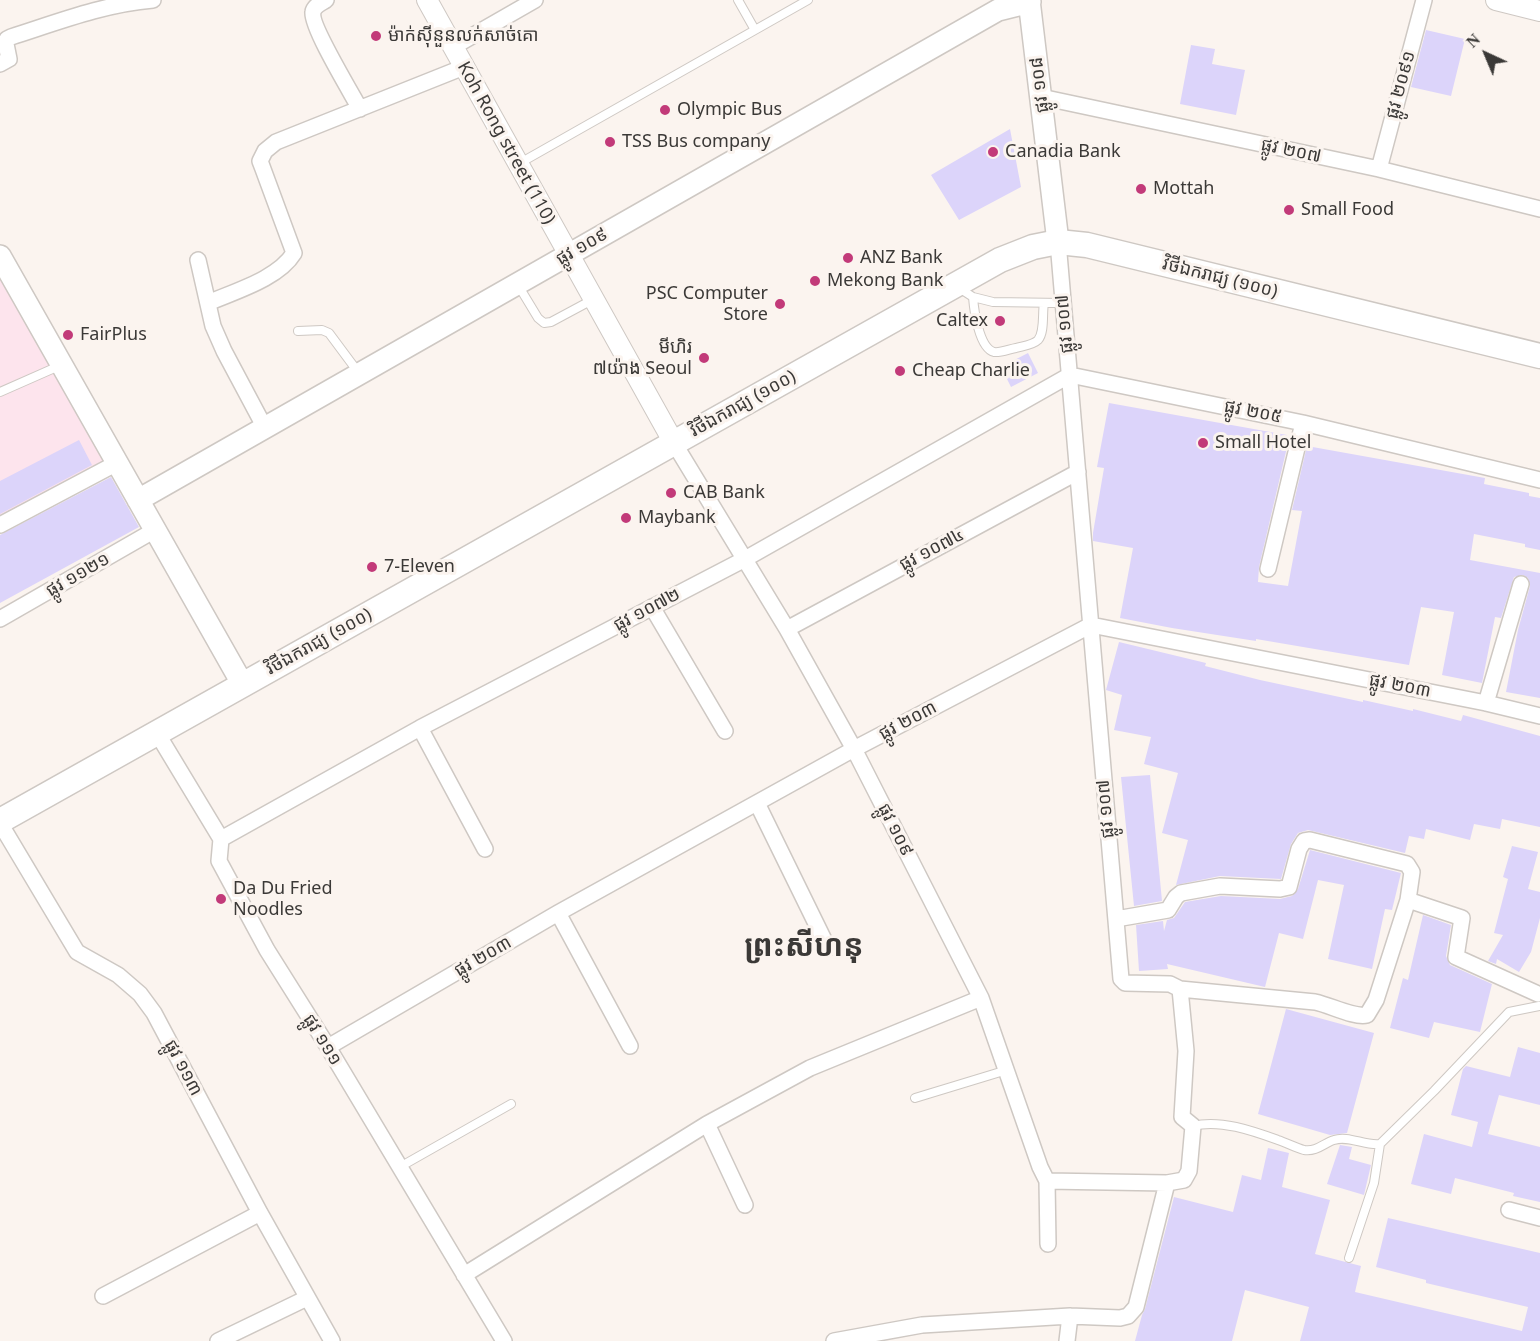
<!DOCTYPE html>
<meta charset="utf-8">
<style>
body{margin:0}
#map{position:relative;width:1540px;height:1341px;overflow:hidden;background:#fbf4ef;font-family:Georgia,serif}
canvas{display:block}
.north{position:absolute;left:1456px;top:24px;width:60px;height:60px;-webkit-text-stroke:4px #fbf4ef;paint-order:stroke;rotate:316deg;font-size:16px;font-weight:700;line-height:24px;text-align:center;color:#3b3937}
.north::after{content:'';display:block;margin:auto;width:21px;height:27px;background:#3b3937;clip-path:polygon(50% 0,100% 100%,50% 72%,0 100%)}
</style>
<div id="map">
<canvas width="1540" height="1341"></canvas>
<div class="north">N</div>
</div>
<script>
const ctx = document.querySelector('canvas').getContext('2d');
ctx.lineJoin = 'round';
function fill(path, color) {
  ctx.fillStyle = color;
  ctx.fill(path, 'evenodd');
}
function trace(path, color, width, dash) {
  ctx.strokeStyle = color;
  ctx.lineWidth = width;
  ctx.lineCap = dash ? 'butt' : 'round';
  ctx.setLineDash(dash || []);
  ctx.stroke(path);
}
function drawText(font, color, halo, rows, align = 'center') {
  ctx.font = font + ' Georgia,"Noto Sans Khmer",serif';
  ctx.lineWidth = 6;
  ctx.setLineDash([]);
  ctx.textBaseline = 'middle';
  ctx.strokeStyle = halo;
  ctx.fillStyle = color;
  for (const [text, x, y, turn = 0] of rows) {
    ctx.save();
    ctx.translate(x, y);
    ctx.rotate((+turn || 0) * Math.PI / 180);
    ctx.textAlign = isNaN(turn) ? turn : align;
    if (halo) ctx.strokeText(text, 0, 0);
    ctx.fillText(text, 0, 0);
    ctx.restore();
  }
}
const education = new Path2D(`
 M0 272 108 461 0 516Z`);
const building = new Path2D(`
 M1426 30 1465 39 1451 96 1411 87Z
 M1191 45 1215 49 1212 64 1245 70 1236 115 1180 104Z
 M1010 129 1021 187 959 220 931 175Z
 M1028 353 1038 373 1011 387 1001 367Z
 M1109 403 1287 435 1286 443H1288L1259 567 1258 582 1288 586 1302 511 1292 510 1307 446 1485 478 1484 484 1529 493V496L1540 498V550L1525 547V544L1474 534 1470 560 1540 573V698L1506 692 1518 630 1530 586 1528 578 1523 575 1514 577 1501 618 1495 617 1482 683 1442 675 1454 612 1421 607 1409 665 1256 639V641L1172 628 1120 618 1133 548 1093 541V533L1104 468 1097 467Z
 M79 440 92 465 0 514V481Z
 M111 477 139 527 0 603V535Z
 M1119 642 1206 663 1205 666 1260 680 1363 702V700L1413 711V709L1461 721 1463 715 1540 736V827L1502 819 1500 829 1474 824 1470 840 1426 829 1424 839 1409 836 1405 853 1308 830 1298 833 1291 844 1281 879 1220 876 1176 885 1188 840 1162 833 1178 773 1144 764 1151 737 1114 730 1122 695 1106 690Z
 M1150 775 1162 901 1134 906 1121 777Z
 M1512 846 1538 852 1528 889 1540 892V918L1531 952 1519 972 1497 959 1496 964 1488 961 1503 935 1494 933 1508 879 1503 877Z
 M1310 850 1401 873 1392 910 1385 909 1372 969 1328 959 1344 885 1318 880 1303 939 1279 933 1265 987 1167 964 1168 969 1139 971 1136 925 1163 921 1164 931 1167 920 1174 918 1185 902 1221 896 1280 899 1292 896 1298 889Z
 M1423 915 1451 925 1446 956 1450 965 1492 984 1480 1032 1434 1022 1429 1038 1390 1028 1403 978 1408 980Z
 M1286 1009 1374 1033 1347 1133 1330 1135 1258 1114Z
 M1518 1047 1540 1053V1105L1499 1095 1488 1134 1540 1147V1202L1513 1196 1514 1193 1455 1178 1451 1194 1411 1184 1424 1134 1472 1147 1478 1122 1451 1115 1463 1069 1466 1066 1510 1077Z
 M1340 1145 1352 1147 1349 1159 1371 1165 1364 1195 1327 1184Z
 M1268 1148 1289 1153 1282 1187 1330 1200 1315 1254 1361 1266 1355 1292 1522 1331 1528 1307 1426 1283V1280L1376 1267 1388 1218 1540 1253V1341H1300L1309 1307 1245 1290 1232 1341H1135L1142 1315 1145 1309 1174 1197 1233 1212 1242 1175 1261 1180Z`);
const service = new Path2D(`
 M738 0 755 30
 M520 163 808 0
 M518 285 538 318 544 323 551 322 592 300
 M959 288 973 297 993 302 1063 303
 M973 297C974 310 979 348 994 352 1000 353 1010 349 1016 348 1023 346 1033 345 1038 340 1045 332 1042 313 1044 303
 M298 331 322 330 329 333 358 372
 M0 392 59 366
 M915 1098 1007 1070
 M1193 1126C1220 1119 1253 1131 1278 1140 1287 1143 1296 1148 1304 1150 1317 1152 1324 1143 1334 1140 1348 1135 1365 1146 1380 1144L1434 1091 1509 1012 1539 1006
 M398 1168 511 1104
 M1349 1258 1374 1183 1380 1144`);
const minor = new Path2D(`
 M326 0C321 3 314 6 313 12 310 25 352 94 360 109
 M453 47 535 0
 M0 64 9 59 6 44 7 39 11 37C58 22 104 4 153 0
 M1041 97 1379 169 1540 209
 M1379 169 1424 0
 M198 260 213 326 224 351 265 428
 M208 303C235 291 278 279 294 253L263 169 260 161 265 151 276 142 464 67
 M674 443 787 629 854 749 981 998 1040 1167 1047 1181 1048 1244
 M0 525 117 463
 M1268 569 1303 423
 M652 607 725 731
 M0 619 155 530
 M787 629 1078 472
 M1486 703 1521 584
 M420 728 485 849
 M157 733 221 839 219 861 267 950 328 1047 504 1341
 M757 803 828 948
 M0 823 77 952 118 975 140 994 154 1013 260 1213 332 1341
 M221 839 420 728 745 559 1070 375 1303 423 1540 480
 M1408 900 1462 918 1456 957 1538 994
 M558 913 630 1046
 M1116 919 1168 910 1176 897 1181 893 1220 886 1280 889 1289 887 1299 849 1304 841 1310 840 1407 864 1412 872 1408 900 1376 1000 1367 1015C1354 1018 1330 1005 1315 1002L1180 989
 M328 1047 558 913 854 749 1091 625 1486 703 1540 716
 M707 1124 745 1205
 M1047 1181 1167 1183 1184 1180 1189 1171 1193 1126 1182 1117 1186 1051 1180 989 1170 984 1125 983 1121 979 1058 242
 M1509 1210 1540 1218
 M464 1275 707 1124 810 1068 981 998
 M103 1296 260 1213
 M218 1341 307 1298
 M834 1341 922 1325 1070 1316 1120 1318 1128 1316 1136 1307 1167 1183
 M1067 1341 1070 1316`);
const tertiary = new Path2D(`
 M427 0 674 443
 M1496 0 1540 11`);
const secondary = new Path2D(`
 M1029 0 1058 242
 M0 256 243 685
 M138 500 998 10 1030 2`);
const primary = new Path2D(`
 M0 821 1000 260 1033 247 1058 242 1087 245 1540 356`);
const markers = [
 [376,36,6,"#c23a79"],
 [665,110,6,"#c23a79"],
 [610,142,6,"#c23a79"],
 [993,152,6,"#c23a79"],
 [1141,189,6,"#c23a79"],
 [1289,210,6,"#c23a79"],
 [848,258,6,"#c23a79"],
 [815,281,6,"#c23a79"],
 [780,304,6,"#c23a79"],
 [1000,321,6,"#c23a79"],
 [68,335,6,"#c23a79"],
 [704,358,6,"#c23a79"],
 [900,371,6,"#c23a79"],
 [1203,443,6,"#c23a79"],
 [671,493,6,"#c23a79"],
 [626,518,6,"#c23a79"],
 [372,567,6,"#c23a79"],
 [221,899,6,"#c23a79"]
];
const poiNames = [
 ["ម៉ាក់សុីនួនលក់សាច់គោ",388,36],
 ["Olympic Bus",677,110],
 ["TSS Bus company",622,142],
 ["Canadia Bank",1005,152],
 ["Mottah",1153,189],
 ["Small Food",1301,210],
 ["ANZ Bank",860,258],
 ["Mekong Bank",827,281],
 ["PSC Computer",768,294,"right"],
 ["Store",768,315,"right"],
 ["Caltex",988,321,"right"],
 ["FairPlus",80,335],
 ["មីហិរ",692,348,"right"],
 ["៧យ៉ាង Seoul",692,369,"right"],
 ["Cheap Charlie",912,371],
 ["Small Hotel",1215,443],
 ["CAB Bank",683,493],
 ["Maybank",638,518],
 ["7-Eleven",384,567],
 ["Da Du Fried",233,889],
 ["Noodles",233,910]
];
const streetNames = [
 ["ផ្លូវ ១០៨",1040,85,-97],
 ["ផ្លូវ ២០៩១",1401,85,-75],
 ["Koh Rong street (110)",506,143,61],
 ["ផ្លូវ ២០៧",1291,151,12],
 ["ផ្លូវ ១០៩",582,247,-30],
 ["វិថីឯករាជ្យ (១០០)",1220,278,14],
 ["ផ្លូវ ១០៧",1065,324,-95],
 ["វិថីឯករាជ្យ (១០០)",743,404,-29],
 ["ផ្លូវ ២០៥",1253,412,11],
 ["ផ្លូវ ១០៧៤",932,550,-28],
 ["ផ្លូវ ១១២១",78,575,-30],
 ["ផ្លូវ ១០៧២",647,610,-28],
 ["វិថីឯករាជ្យ (១០០)",319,642,-29],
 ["ផ្លូវ ២០៣",1400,686,11],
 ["ផ្លូវ ២០៣",908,721,-28],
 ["ផ្លូវ ១០៧",1106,809,-95],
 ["ផ្លូវ ១០៩",895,830,63],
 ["ផ្លូវ ២០៣",483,957,-30],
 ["ផ្លូវ ១១១",322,1040,58],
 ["ផ្លូវ ១១៣",183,1068,62]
];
const townNames = [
 ["ព្រះសីហនុ",804,947]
];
fill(education, '#fde4ed');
fill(building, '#dcd4fa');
trace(service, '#cec8c3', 10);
trace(minor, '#cec8c3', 18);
trace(tertiary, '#cec8c3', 22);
trace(secondary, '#cec8c3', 24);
trace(primary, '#cec8c3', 27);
trace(service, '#fff', 8);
trace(minor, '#fff', 15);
trace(tertiary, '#fff', 20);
trace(secondary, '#fff', 21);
trace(primary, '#fff', 24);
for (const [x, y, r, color] of markers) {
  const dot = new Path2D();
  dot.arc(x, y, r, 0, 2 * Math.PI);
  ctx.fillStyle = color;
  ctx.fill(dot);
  trace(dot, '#fbf4ef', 2);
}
drawText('18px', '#3b3937', '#fbf4ef', poiNames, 'left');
drawText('18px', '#3b3937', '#fbf4ef', streetNames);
drawText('bold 30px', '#3b3937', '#fbf4ef', townNames);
</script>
